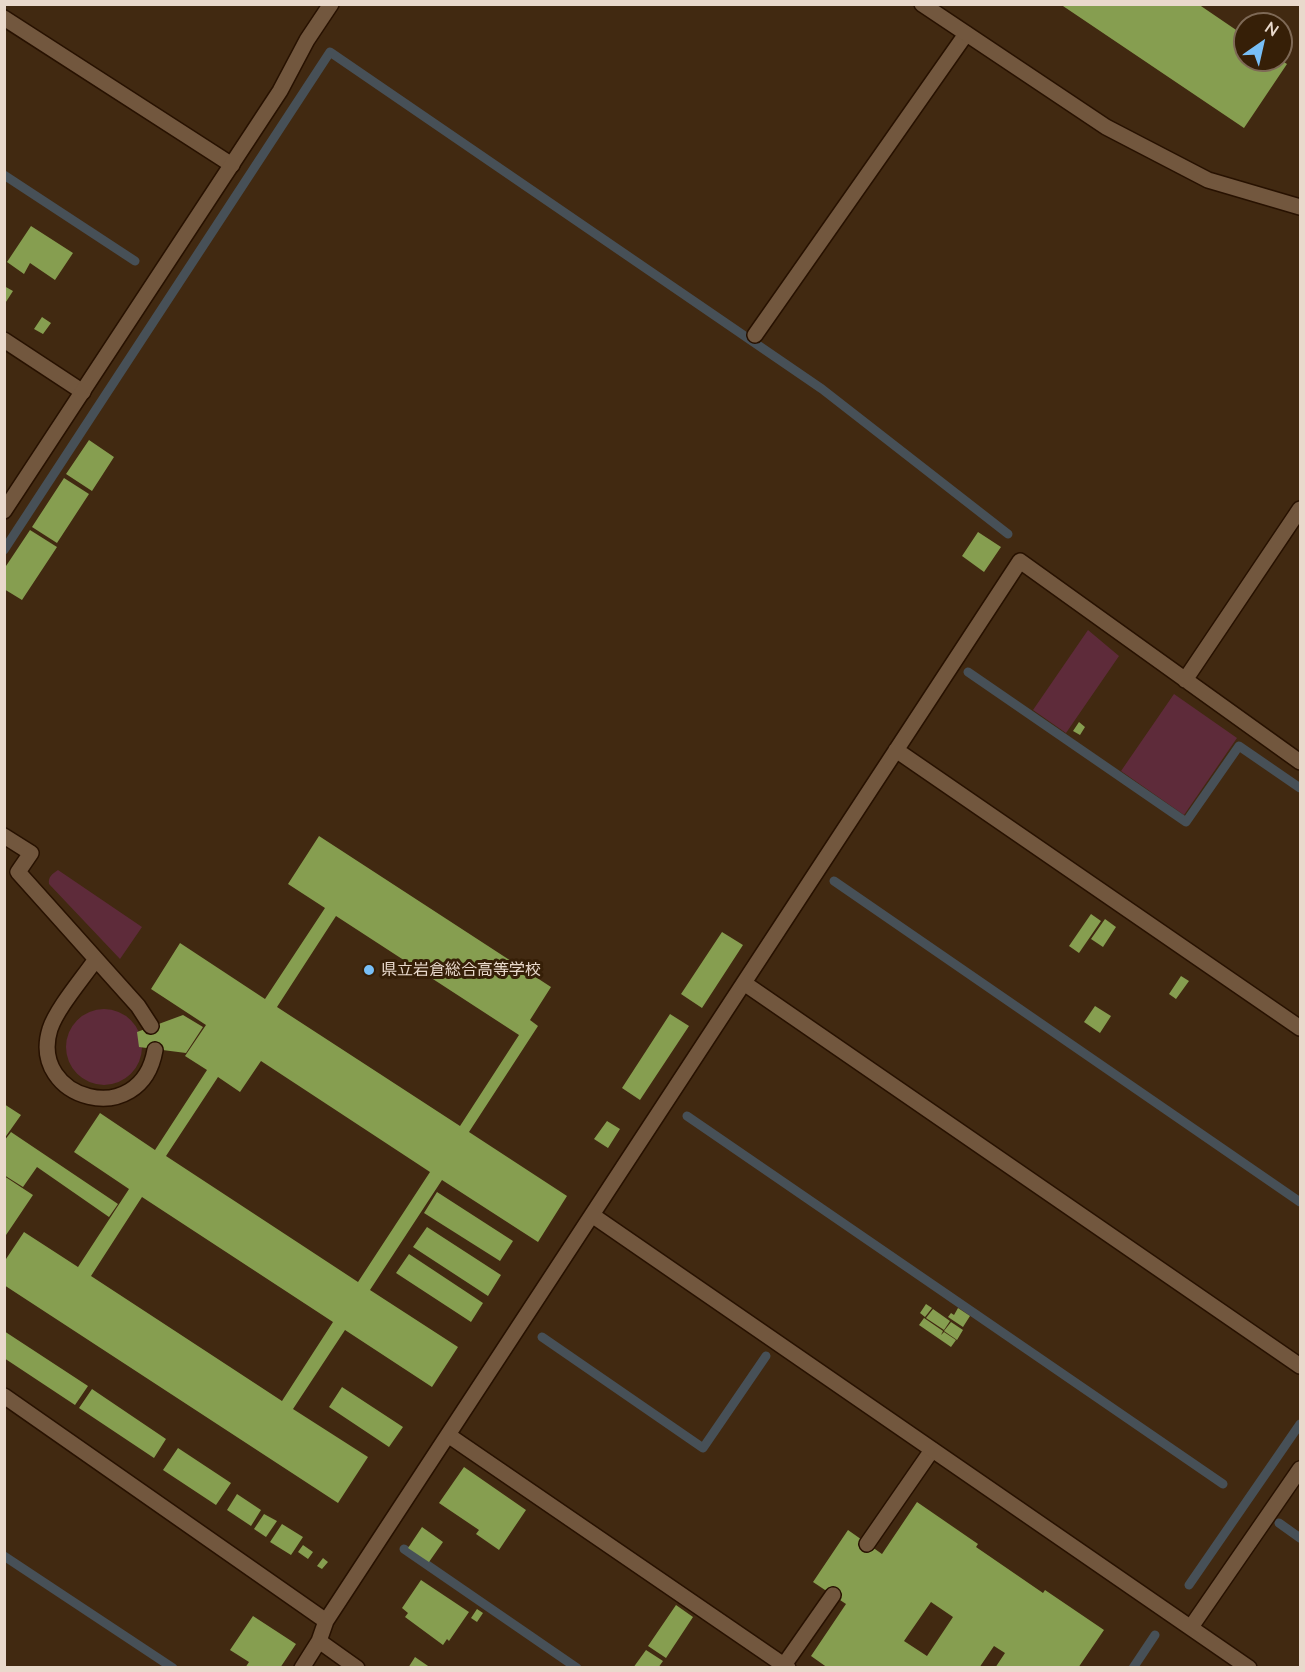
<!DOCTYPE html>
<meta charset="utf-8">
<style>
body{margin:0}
#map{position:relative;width:1305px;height:1672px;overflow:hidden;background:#412911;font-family:Lato,sans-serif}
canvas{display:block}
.frame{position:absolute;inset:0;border:6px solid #e9d9cc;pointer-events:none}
.north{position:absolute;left:1233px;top:12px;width:60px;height:60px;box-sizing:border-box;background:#361f07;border:2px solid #7e6956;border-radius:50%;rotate:34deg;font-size:16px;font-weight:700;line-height:24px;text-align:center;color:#e9d9cc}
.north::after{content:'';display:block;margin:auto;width:21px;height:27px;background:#78bff7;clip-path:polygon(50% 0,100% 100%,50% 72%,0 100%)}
</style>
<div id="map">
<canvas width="1305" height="1672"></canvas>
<div class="frame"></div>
<div class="north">N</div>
</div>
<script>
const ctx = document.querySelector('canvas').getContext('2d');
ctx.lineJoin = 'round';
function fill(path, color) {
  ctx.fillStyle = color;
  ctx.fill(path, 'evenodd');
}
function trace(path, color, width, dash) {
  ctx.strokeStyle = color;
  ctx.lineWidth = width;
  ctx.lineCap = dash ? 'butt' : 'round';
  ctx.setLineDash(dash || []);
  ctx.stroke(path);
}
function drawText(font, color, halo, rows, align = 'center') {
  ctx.font = font + ' Lato,"Noto Sans JP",sans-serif';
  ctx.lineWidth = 6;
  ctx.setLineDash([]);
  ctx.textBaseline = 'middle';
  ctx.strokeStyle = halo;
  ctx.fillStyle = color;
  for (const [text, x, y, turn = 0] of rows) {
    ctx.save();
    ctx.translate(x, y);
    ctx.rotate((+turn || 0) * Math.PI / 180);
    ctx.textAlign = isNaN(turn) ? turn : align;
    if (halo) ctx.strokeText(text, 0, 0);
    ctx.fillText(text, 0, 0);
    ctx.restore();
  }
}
const green = new Path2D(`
 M1088 630 1119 656 1066 733 1033 710Z
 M1174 694 1237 738 1184 815 1121 771Z
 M58 870 142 927 120 959 49 884C48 877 52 874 58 870Z
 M66 1047a38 38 0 1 1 76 0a38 38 0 1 1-76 0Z`);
const stream = new Path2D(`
 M4 175 135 261
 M4 550 330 52 822 389 1008 534
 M968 672 1186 822 1239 746 1300 788
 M834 881 1300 1202
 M687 1116 1223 1484
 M542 1337 703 1448 766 1356
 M1279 1523 1300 1538
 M404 1549 577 1668
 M4 1556 173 1668
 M1189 1585 1300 1424
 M1133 1668 1155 1635`);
const building = new Path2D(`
 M1060 4H1198L1245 36V60H1281L1287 64 1244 128Z
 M31 226 73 253 55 280 30 263 24 274 7 262Z
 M4 286 13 291 4 305Z
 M42 317 51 323 43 334 34 329Z
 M89 440 114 457 92 491 66 474Z
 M64 478 89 494 57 543 32 527Z
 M30 530 57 547 22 600 4 589V569Z
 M978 532 1001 547 984 572 962 556Z
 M1079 722 1085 727 1080 735 1073 731Z
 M319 836 551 987 530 1020 538 1026 469 1132 567 1196 538 1242 442 1180 370 1290 458 1347 432 1387 345 1330 293 1409 368 1457 338 1503 4 1285V1262L24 1232 78 1267 129 1189 74 1152 100 1113 155 1150 207 1070 185 1056 206 1025 151 989 180 943 265 999 325 908 288 884ZM336 916 519 1035 460 1126 277 1007ZM261 1061 430 1172 358 1282 166 1156 218 1077 240 1092ZM142 1197 333 1322 282 1401 91 1276Z
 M1091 914 1101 921 1079 953 1069 946Z
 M1105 919 1116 927 1103 947 1091 939Z
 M722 932 743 945 702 1008 681 994Z
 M1181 976 1189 981 1176 999 1169 994Z
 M1095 1006 1111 1016 1100 1033 1084 1022Z
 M670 1014 689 1026 640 1100 622 1088Z
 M183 1015 203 1027 186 1053 139 1047 137 1032Z
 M4 1104 21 1115 4 1139Z
 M607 1121 620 1129 608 1148 594 1139Z
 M11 1132 118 1204 109 1217 37 1167 23 1187 4 1175V1141Z
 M4 1176 33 1195 4 1238Z
 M437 1192 513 1241 500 1261 424 1213Z
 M427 1227 501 1275 488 1296 413 1247Z
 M409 1254 483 1303 471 1322 396 1273Z
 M926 1304 932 1308 925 1317 920 1313Z
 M958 1308 970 1316 963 1327 948 1317 951 1313 954 1315Z
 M933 1309 950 1321 944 1330 926 1318Z
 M924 1318 943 1331 941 1335 944 1332 956 1340 951 1347 919 1325Z
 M951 1322 963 1330 957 1340 944 1331Z
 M4 1331 88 1386 75 1405 4 1358Z
 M342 1387 403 1427 389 1447 329 1407Z
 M92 1389 166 1439 154 1458 79 1408Z
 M178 1448 231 1483 216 1505 163 1470Z
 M464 1467 526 1510 499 1550 476 1534 479 1530 439 1503Z
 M237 1494 261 1510 251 1526 227 1510Z
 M917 1502 978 1544 976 1547 1043 1593 1045 1590 1104 1630 1078 1668H995L1005 1653 994 1646 979 1668H828L811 1656 846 1604 813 1582 848 1530 882 1554ZM931 1602 953 1617 927 1656 904 1641Z
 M264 1514 277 1521 266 1537 254 1529Z
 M282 1524 303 1537 291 1555 270 1542Z
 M422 1527 443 1542 429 1562 408 1548Z
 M303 1545 313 1552 308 1559 298 1552Z
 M323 1558 328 1562 322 1569 317 1566Z
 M421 1580 469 1612 449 1641 447 1639 443 1645 405 1617 408 1613 402 1608Z
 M676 1605 693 1617 666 1658 648 1646Z
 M477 1609 483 1613 477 1622 471 1618Z
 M253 1616 296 1644 280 1668H245L249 1662 230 1650Z
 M646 1650 663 1661 658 1668H633Z
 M415 1657 431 1668H408Z`);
const service = new Path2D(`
 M4 836 31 853 18 872 138 1006 151 1026
 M96 959C83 978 57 1008 50 1029 28 1100 141 1131 155 1050
 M867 1544 932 1450
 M784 1665 833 1595`);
const minor = new Path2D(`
 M4 18 232 165
 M755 335 966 34
 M4 340 83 392
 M1185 680 1300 509
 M896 750 1300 1028
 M744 983 1300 1366
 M592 1215 1249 1668
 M4 1396 326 1621
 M448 1435 788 1668
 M1191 1627 1300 1469
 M319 1641 357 1668
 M302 1668 319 1641 326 1621 1020 561 1300 762`);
const tertiary = new Path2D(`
 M922 4 1106 127 1208 180 1300 207
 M4 511 280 91 307 40 331 4`);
const markers = [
 [369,970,6,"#78bff7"]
];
const poiNames = [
 ["県立岩倉総合高等学校",381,970]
];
fill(green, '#5e2b3a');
trace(stream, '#475057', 9);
fill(building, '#869e50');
trace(service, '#271100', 18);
trace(minor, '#271100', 18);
trace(tertiary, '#271100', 18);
trace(service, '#72573e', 15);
trace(minor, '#72573e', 15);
trace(tertiary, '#72573e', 15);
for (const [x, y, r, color] of markers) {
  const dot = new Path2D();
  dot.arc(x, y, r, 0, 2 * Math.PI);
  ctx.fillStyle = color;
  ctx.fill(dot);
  trace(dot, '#361f07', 2);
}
drawText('16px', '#e9d9cc', '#361f07', poiNames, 'left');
</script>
